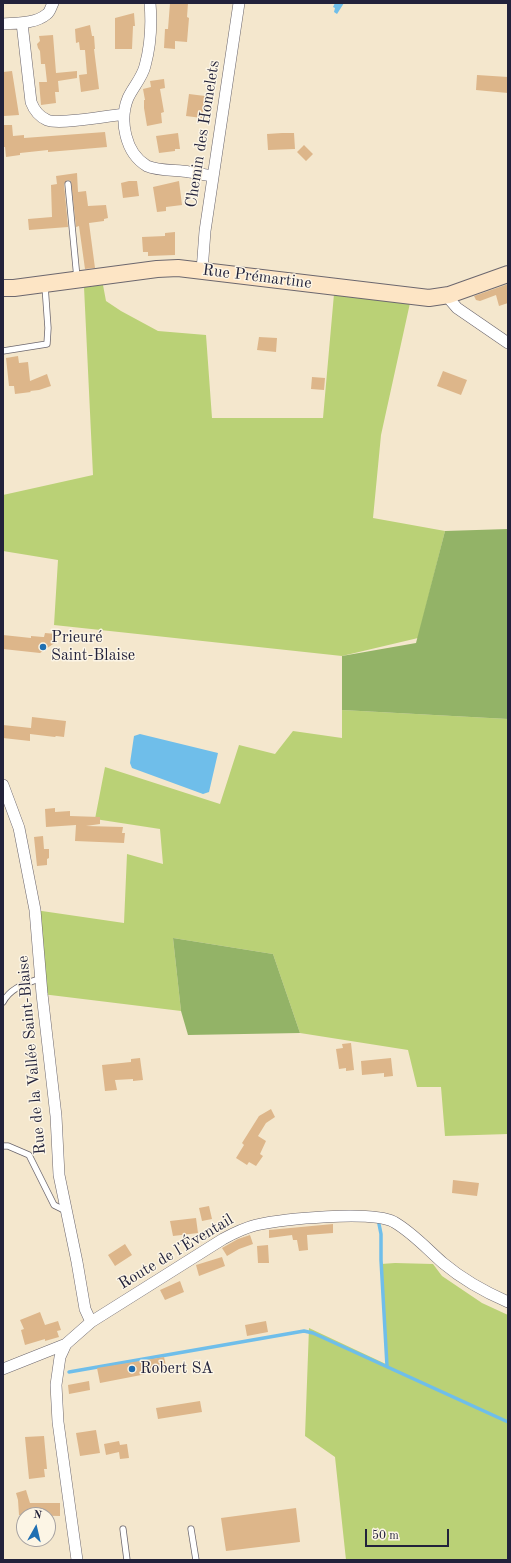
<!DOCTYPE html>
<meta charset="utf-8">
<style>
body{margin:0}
#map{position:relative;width:511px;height:1563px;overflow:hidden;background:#f4e7cd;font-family:"Old Standard TT",serif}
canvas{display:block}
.frame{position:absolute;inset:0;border:4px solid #22223b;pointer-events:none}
.north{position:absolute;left:16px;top:1507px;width:40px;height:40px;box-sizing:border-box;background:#fcf5e5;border:1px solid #a5a1a1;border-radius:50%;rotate:8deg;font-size:11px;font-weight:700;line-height:16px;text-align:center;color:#22223b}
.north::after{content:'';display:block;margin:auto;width:14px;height:18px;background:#1f6fb2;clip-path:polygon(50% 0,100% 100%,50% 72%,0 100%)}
.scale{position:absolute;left:365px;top:1529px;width:84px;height:18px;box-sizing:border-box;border:2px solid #22223b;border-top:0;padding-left:5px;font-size:12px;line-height:14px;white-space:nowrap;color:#22223b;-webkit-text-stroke:3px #fcf5e5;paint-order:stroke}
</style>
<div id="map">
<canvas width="511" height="1563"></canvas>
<div class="frame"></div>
<div class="north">N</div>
<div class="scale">50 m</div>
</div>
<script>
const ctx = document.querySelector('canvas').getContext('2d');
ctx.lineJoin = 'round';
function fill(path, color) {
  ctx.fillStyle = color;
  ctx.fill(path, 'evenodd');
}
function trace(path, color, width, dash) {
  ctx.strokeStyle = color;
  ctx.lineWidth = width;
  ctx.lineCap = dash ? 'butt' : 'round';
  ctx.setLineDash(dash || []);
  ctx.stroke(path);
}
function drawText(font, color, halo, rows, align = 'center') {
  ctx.font = font + ' "Old Standard TT",serif';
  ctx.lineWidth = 3;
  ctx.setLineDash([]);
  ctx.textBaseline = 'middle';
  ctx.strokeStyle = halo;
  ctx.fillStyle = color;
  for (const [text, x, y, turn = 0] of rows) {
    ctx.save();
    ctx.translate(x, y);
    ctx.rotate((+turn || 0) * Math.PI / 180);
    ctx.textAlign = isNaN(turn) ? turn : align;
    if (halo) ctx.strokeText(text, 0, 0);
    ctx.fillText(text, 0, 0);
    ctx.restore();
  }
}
const green = new Path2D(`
 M103 285 106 301 121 311 158 331 206 335 212 418H323L334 294 410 303 381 435 373 518 445 531 418 638 342 656 54 625 58 560 3 551V495L93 475 84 287Z
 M342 710 508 719V1134L445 1136 441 1087H417L408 1050 300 1033 273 954 173 938 181 1011 42 994 35 910 124 923 127 854 163 864 160 829 95 819 105 767 220 804 239 745 275 754 293 731 342 738Z
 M395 1263 433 1264 442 1276 482 1303 508 1315V1560H346L335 1457 305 1436 309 1328 388 1365 381 1264Z`);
const forest = new Path2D(`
 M508 529V719L342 710V656L416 643 445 531Z
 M173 938 273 954 300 1033 188 1035 181 1011Z`);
const water = new Path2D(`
 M335 3H344L337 14 334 12 335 8 333 7Z
 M140 734 218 753 209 792 203 794 132 768 130 763 134 736Z`);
const stream = new Path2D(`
 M379 1224 381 1234V1260L387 1366
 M69 1372 304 1331 313 1333 508 1422`);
const building = new Path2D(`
 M170 3H188L187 17 189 18 187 42 175 41V49L164 48 165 29H168Z
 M134 13 135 26H133L132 49H115V18Z
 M90 25 92 36H94L95 49H94L99 89 81 92 79 75 87 74 85 50H80L79 42 76 43 75 29Z
 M53 35 56 73 77 71V78L58 81 59 92H55L56 103 41 105 39 82H47L45 64H41L40 51 38 48 37 44 40 41 39 36Z
 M12 71 19 115 4 116 3 72Z
 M477 75 508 77V93L476 90Z
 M164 79 165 88 160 89 164 112 161 113 162 123 147 126 144 108V100H145L143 89 151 87 150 81Z
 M189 94 205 96 202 118 186 116Z
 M3 125H12L13 136 24 135V138L105 132 107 147 48 152V150L20 153V155L6 157 5 147H3Z
 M178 133 180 149H175V151L159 153 156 136Z
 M282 133H294L295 149 268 150 267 134Z
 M304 145 313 154 306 161 297 152Z
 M77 173 78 192 86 191 88 206 106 205 108 218 104 219V221L89 223 95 268 85 269 79 226 76 227 71 181 67 180 64 184 68 227 29 230 28 219 52 217 51 185 57 184 56 176Z
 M129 181H137L139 196 123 198 121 183Z
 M179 181 182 205 166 207V211L157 212 153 187Z
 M175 232V255L148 256V252H143L142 237 165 236V233Z
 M508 284V303L499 306 496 295 480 301 476 300 474 296Z
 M259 337 277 338 276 352 257 350Z
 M18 356 19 363 28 362 30 381 47 374 51 386 39 390 30 391 31 392 15 394 14 386H9L6 358Z
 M443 371 467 380 461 395 437 386Z
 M312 377 325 378 324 390 311 389Z
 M45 633 56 634V642L40 653 3 649V635L31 638V636L43 637H44Z
 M32 717 66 721 64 737 56 736 55 737 30 734V741L3 738V725L31 728Z
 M55 808V812L70 811V816L100 817V824L86 826 123 827 122 833H125L124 843 75 841 76 825 46 827 45 809Z
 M43 836 44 849H49V858L47 859V865L37 866 34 837Z
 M351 1043 354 1070 346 1071V1068L339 1069 336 1049 343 1048 342 1044Z
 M140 1058 143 1080 133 1081V1079L115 1080 117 1090 105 1091 102 1065 131 1062V1059Z
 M391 1058 393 1076 384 1077V1073L362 1075 361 1061Z
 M271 1109 275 1117 266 1123 258 1136 266 1141 260 1154 263 1156 256 1166 249 1162 247 1165 236 1158 244 1145 242 1143 259 1116Z
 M453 1180 479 1183 477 1196 452 1193Z
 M209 1206 212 1219 202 1221 199 1208Z
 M196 1218 198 1233 173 1236 170 1221Z
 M333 1224V1233L307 1235 308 1250 299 1251 297 1240H293L292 1235 269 1238V1230Z
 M250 1235 253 1244 239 1249 227 1256 222 1248 238 1239Z
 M125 1244 132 1255 115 1266 108 1255Z
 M268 1245 269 1263H258L257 1246Z
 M222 1257 225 1266 199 1276 196 1265Z
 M180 1281 184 1292 165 1300 160 1290Z
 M40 1312 45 1325 58 1321 61 1330 57 1331 59 1337 45 1341V1339L25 1345 21 1330 24 1329 20 1320Z
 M266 1321 268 1332 247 1336 245 1325Z
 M164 1357 167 1370 100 1383 97 1368Z
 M89 1381 90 1390 69 1394 68 1385Z
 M200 1401 202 1412 158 1419 156 1408Z
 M96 1430 100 1453 80 1456 76 1433Z
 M44 1436 47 1469H44L45 1477 29 1479 25 1437Z
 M119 1441 120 1445 127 1444 129 1458 120 1459 119 1452 106 1455 104 1444Z
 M26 1490 30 1503H60V1516L19 1515 18 1500 16 1493Z
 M296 1508 300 1542 226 1551 221 1518Z`);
const lane = new Path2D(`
 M68 184 77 278
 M3 351 47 344 48 328 45 286
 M3 1002C11 987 26 984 41 978
 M3 1146H8L29 1155 54 1205 66 1211
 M123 1529 127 1560
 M191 1529 196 1560`);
const street = new Path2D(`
 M150 3C152 26 151 44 145 66 142 78 133 87 128 98 119 120 125 153 147 166 158 171 178 170 189 172 197 173 205 175 213 176
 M22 23 31 102C34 110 38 116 47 120 58 125 108 116 124 114
 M3 24C17 23 35 24 47 14 50 12 51 7 53 3
 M202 271 205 231 239 3
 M449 295 451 301 457 308 508 343
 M3 785 19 828 35 910 42 994 56 1116 59 1175 77 1262 85 1309 91 1322
 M3 1369 66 1344
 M77 1560 58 1422 56 1385 60 1357 66 1344 91 1322 223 1239C234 1233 244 1228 256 1225 283 1219 371 1210 394 1222 413 1233 427 1249 443 1263 462 1279 485 1292 508 1302`);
const secondary = new Path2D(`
 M3 288H14L157 269 178 268 429 298 449 295 508 274`);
const markers = [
 [43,647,4,"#1f6fb2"],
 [132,1369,4,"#1f6fb2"]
];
const streetNames = [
 ["Chemin des Homelets",203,134,-81],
 ["Rue Prémartine",257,277,7],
 ["Rue de la Vallée Saint-Blaise",32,1055,-95],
 ["Route de l'Éventail",176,1252,-31]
];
const poiNames = [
 ["Prieuré",51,638],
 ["Saint-Blaise",51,656],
 ["Robert SA",140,1369]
];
fill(green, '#bad176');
fill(forest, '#93b367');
fill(water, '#6fbeea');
trace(stream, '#6fbeea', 3.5);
fill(building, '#ddb68a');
trace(lane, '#6c676e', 7);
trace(street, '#6c676e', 12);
trace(secondary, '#6c676e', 18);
trace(lane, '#fff', 5.5);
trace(street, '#fff', 11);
trace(secondary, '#fde5c5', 16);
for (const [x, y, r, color] of markers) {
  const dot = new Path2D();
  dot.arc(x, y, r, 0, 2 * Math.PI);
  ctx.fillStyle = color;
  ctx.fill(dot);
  trace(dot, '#fcf5e5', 1.5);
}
drawText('16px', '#22223b', '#fcf5e5', streetNames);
drawText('16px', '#22223b', '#fcf5e5', poiNames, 'left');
</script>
